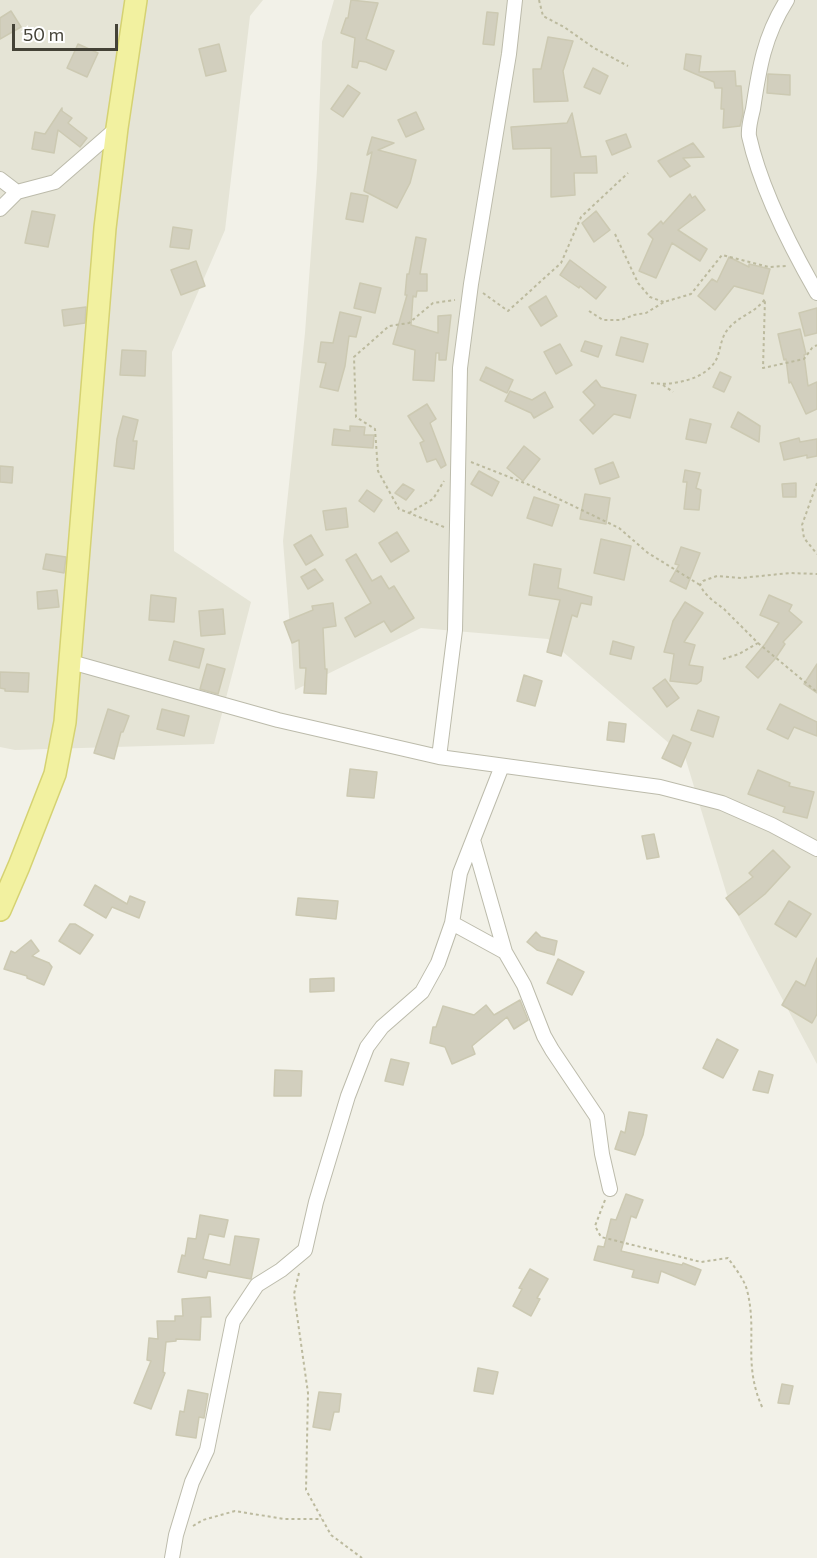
<!DOCTYPE html>
<style>
body{margin:0}
#map{position:relative;width:817px;height:1558px;overflow:hidden;background:#f2f1e8;font-family:Commissioner,sans-serif}
canvas{display:block}
.scale{position:absolute;left:12px;top:24px;width:106px;height:27px;box-sizing:border-box;border:3px solid #444237;border-top:0;padding-left:8px;font-size:18px;line-height:21px;white-space:nowrap;color:#444237;-webkit-text-stroke:4px #fff;paint-order:stroke}
</style>
<div id="map">
<canvas width="817" height="1558"></canvas>
<div class="scale">50 m</div>
</div>
<script>
const ctx = document.querySelector('canvas').getContext('2d');
ctx.lineJoin = 'round';
function fill(path, color) {
  ctx.fillStyle = color;
  ctx.fill(path, 'evenodd');
}
function trace(path, color, width, dash) {
  ctx.strokeStyle = color;
  ctx.lineWidth = width;
  ctx.lineCap = dash ? 'butt' : 'round';
  ctx.setLineDash(dash || []);
  ctx.stroke(path);
}
const residential = new Path2D(`
 M0 0H263L250 16 225 230 172 352 174 551 251 602 214 744 15 750 0 747Z
 M334 0H817V1064L727 895 685 757 548 639 421 628 295 690 283 541 305 333 317 170 322 42Z`);
const building = new Path2D(`
 M351 0 378 3 366 39 394 51 386 70 366 62 359 61 357 68 352 67 355 38 341 33 346 18H348Z
 M11 11 21 27 0 39V18Z
 M487 12 498 13 494 45 483 44Z
 M548 37 573 41 563 71 568 101 534 102 533 69H541Z
 M78 44 98 53 87 77 67 68Z
 M219 44 226 71 206 76 199 49Z
 M686 54 701 56 699 72 735 71 736 86H741L743 113 740 126 723 128 724 109H721L722 88H715L714 82 684 69Z
 M593 68 608 76 600 94 584 87Z
 M768 74 790 75V95L767 93Z
 M348 85 360 93 343 117 331 109Z
 M62 108V111L72 118 68 123 87 138 80 147 58 130 54 153 32 149 35 132 45 134Z
 M416 112 424 129 406 137 398 120Z
 M572 113 581 157 596 156 597 173H574L575 195 551 197V148L513 149 511 127 567 123Z
 M626 134 631 147 612 155 606 141Z
 M372 137 394 143 378 150 416 160 410 183 397 208 364 191 372 152 367 155Z
 M693 143 704 157 683 158 690 166 670 177 658 161Z
 M351 193 368 196 363 222 346 219Z
 M690 194 692 198 695 196 705 210 678 230 707 249 700 261 672 243 656 278 639 271 653 239 648 234 661 221 663 224Z
 M32 211 55 215 48 247 25 243Z
 M596 211 610 230 594 242 582 223Z
 M173 227 192 230 189 249 170 247Z
 M416 237 426 239 420 274H427V291H417L416 297 413 296 411 325 438 333V316L451 315 446 360H439V353H436L434 381 413 380 415 350 393 344 407 295H405L407 274H409Z
 M729 257 749 267V264L770 269 763 294 734 286 715 310 698 296 712 279 717 282Z
 M570 260 606 287 596 299 580 286 579 288 560 275Z
 M196 261 205 286 181 295 171 270Z
 M360 283 381 288 375 313 354 308Z
 M546 296 557 316 541 326 529 307Z
 M86 307 85 323 64 326 62 310Z
 M817 308V333L805 336 799 313Z
 M340 312 361 317 356 337 349 336 345 366 338 391 320 387 326 363 318 362 321 342 333 343Z
 M800 329 806 354 804 355 808 386 817 382V409L806 414 791 382 789 383 786 359 784 360 778 334Z
 M621 337 648 344 643 362 616 355Z
 M585 341 602 346 598 357 581 351Z
 M560 344 572 365 556 374 544 352Z
 M122 350 146 351 145 376 120 375Z
 M486 367 513 380 507 393 480 380Z
 M720 372 731 377 724 392 713 387Z
 M596 380 601 387 636 395 630 418 614 414 593 434 580 420 595 405 583 392Z
 M510 391 532 400 545 392 553 407 534 418 531 413 505 401Z
 M427 404 436 419 430 423 446 465 441 468 436 459 427 462 420 443 424 441 408 416Z
 M738 412 760 426 759 442 731 427Z
 M123 416 138 420 133 441H137L134 469 114 466 117 439Z
 M690 419 711 424 706 443 686 439Z
 M350 426 365 427 364 435H374L373 448 332 445 334 429 350 431Z
 M799 438 800 442 817 439V456L807 458V455L784 460 780 443Z
 M524 446 540 459 523 481 507 468Z
 M613 462 619 477 600 484 595 469Z
 M0 466 13 467 12 483 0 482Z
 M685 470 700 473 696 488 701 490 699 510 684 509 687 482H683Z
 M479 471 499 482 492 496 471 484Z
 M796 483V497H783L782 484Z
 M403 484 414 490 406 500 395 493Z
 M367 490 382 500 374 512 359 501Z
 M585 494 610 498 606 524 580 519Z
 M534 497 559 505 552 526 527 518Z
 M346 508 348 527 326 530 323 511Z
 M397 532 409 551 391 562 379 543Z
 M311 535 323 555 306 565 294 545Z
 M601 539 631 546 624 580 594 573Z
 M681 547 700 553 686 589 670 581 679 565 675 564Z
 M46 554 66 557 64 573 43 569Z
 M356 554 372 581 381 576 389 589 394 586 414 618 391 632 384 621 355 637 345 618 371 603 346 560Z
 M534 564 561 569 558 588 592 597 591 605 581 603 577 617 572 615 561 656 547 652 560 600 529 595Z
 M315 569 323 580 308 589 301 577Z
 M57 590 59 607 38 609 37 592Z
 M151 595 176 598 174 622 149 620Z
 M769 595 792 605 789 611 802 622 783 642 785 644 775 659 758 678 746 667 765 644 779 623 760 615Z
 M685 602 703 613 684 642 695 645 689 665 703 667 701 681 697 684 670 681 674 654 664 652 673 621Z
 M333 603 336 626 323 628 325 669H327L326 694 304 693 306 668H300L299 640 292 643 284 622 313 610 312 606Z
 M223 609 225 634 201 636 199 611Z
 M174 641 204 649 199 668 169 660Z
 M613 641 634 647 631 659 610 654Z
 M207 664 225 669 218 694 200 689Z
 M817 664V693L804 684Z
 M0 672 29 673 28 692 5 691V689L0 688Z
 M524 675 542 681 535 706 517 701Z
 M665 679 679 698 667 707 653 688Z
 M780 704 817 722V736L794 727 788 739 767 729Z
 M108 709 129 716 123 732H121L114 759 94 753Z
 M162 709 189 716 184 736 157 729Z
 M698 710 719 717 713 737 691 730Z
 M609 722 626 724 624 742 607 740Z
 M673 735 691 743 681 767 662 758Z
 M350 769 377 772 374 798 347 796Z
 M758 770 790 783 789 786 814 792 807 818 783 812 785 807 748 794Z
 M654 834 659 857 647 859 642 836Z
 M773 850 790 867 765 894 739 915 726 898 753 877 749 873Z
 M95 885 127 904 130 896 145 902 139 918 112 907 106 918 84 905Z
 M298 898 338 901 336 919 296 915Z
 M789 901 811 914 796 937 775 924Z
 M70 924H75L93 935 80 954 59 941Z
 M536 932 541 937 557 941 554 955 537 950 527 942Z
 M31 940 39 951 32 956 49 963 52 967 44 985 27 978V976L4 969 11 951 15 953Z
 M817 958V1014L812 1023 782 1005 796 981 805 986Z
 M558 959 584 972 572 995 547 983Z
 M334 978V991L310 992V979Z
 M520 1000 528 1020 514 1029 507 1017 472 1046 475 1054 452 1064 445 1047 430 1043 433 1027H436L443 1006 474 1015 486 1005 494 1015Z
 M717 1039 738 1050 723 1078 703 1068Z
 M391 1059 409 1063 403 1085 385 1081Z
 M275 1070 302 1071 301 1096H274Z
 M759 1071 773 1075 768 1093 753 1090Z
 M629 1112 647 1115 643 1135 635 1155 615 1149 621 1131 625 1133Z
 M626 1194 643 1200 636 1218 631 1216 621 1251 682 1265 683 1263 701 1270 695 1285 661 1271 658 1283 632 1277 634 1270 594 1260 598 1246 604 1247 611 1219 616 1220Z
 M200 1215 228 1220 224 1237 209 1234 203 1259 230 1265 235 1236 259 1239 251 1279 208 1271 206 1278 178 1272 182 1255 185 1256 188 1238 196 1239Z
 M530 1269 548 1279 537 1298 540 1299 531 1316 513 1306 522 1289 519 1288Z
 M210 1297 211 1317H201L200 1340 176 1339V1341L166 1342 163 1372 165 1373 151 1409 134 1403 151 1361 147 1360 149 1338 158 1339 157 1321H175V1316H183L182 1299Z
 M478 1368 498 1372 493 1394 474 1391Z
 M782 1384 793 1386 789 1404 778 1403Z
 M188 1390 208 1394 204 1418 199 1417 196 1438 176 1435 180 1411 184 1412Z
 M319 1392 341 1394 339 1412H334L330 1430 313 1427Z`);
const path = new Path2D(`
 M539 0 543 16 564 27 594 48 628 66
 M615 234 638 283 650 297 664 302
 M483 293 508 311 561 263 581 217 628 173
 M589 311 603 320H621L634 315 646 313 664 302 691 294 722 255 769 267 786 266
 M651 383C672 386 707 380 717 358 721 348 721 336 729 328 739 316 755 313 765 299L763 368 804 359 812 348 817 345
 M663 385 673 392
 M471 462 532 486 619 528 648 553 700 585
 M817 483 802 525 804 538 817 554
 M409 513 433 499 444 481
 M444 527 399 509 378 471 375 429 356 417 354 357 389 326 409 323 433 303 455 300
 M758 643 817 692
 M723 659 739 654 758 643 724 609 712 600 704 592 700 585 703 581 717 576 741 578 790 573 817 574
 M605 1200 595 1226 601 1237 701 1262 728 1258C735 1268 744 1279 747 1290 758 1333 742 1364 763 1409
 M299 1273 294 1294 308 1393 306 1490 331 1535 362 1558
 M193 1526 203 1520 235 1511 284 1519H322`);
const street = new Path2D(`
 M787 0C764 36 759 69 753 109 751 117 748 128 749 136 761 190 790 246 817 293
 M0 179 17 192 55 182 117 128
 M0 209 17 192
 M71 662 278 720 439 757 660 787 722 803 772 825 817 849
 M439 757 455 630 460 368 471 284 509 54 515 0
 M473 840 505 952 524 985 544 1036 552 1050 597 1117 602 1154 610 1189
 M452 923 505 952
 M172 1558 176 1535 192 1482 207 1450 233 1321 257 1285 281 1270 305 1250 316 1202 348 1096 367 1047 382 1027 422 992 438 963 452 923 460 873 502 766`);
const primary = new Path2D(`
 M0 910 19 866 55 774 65 722 105 228 117 128 136 0`);
fill(residential, '#e5e4d6');
fill(building, '#d2cfbe');
trace(building, '#ccc9b2', 1.5);
trace(street, '#bcbbab', 16);
trace(primary, '#d5d272', 24);
trace(path, '#bcba9e', 2, [3, 3]);
trace(street, '#fff', 14);
trace(primary, '#f2f1a0', 21);
</script>
